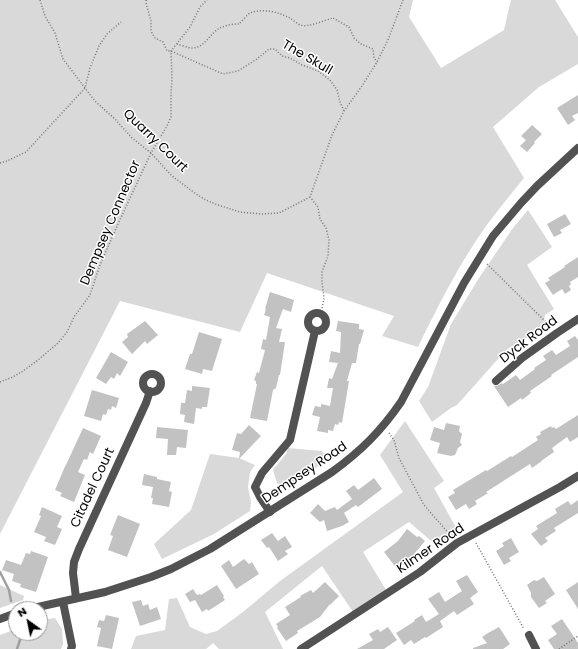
<!DOCTYPE html>
<style>
body{margin:0}
#map{position:relative;width:578px;height:649px;overflow:hidden;background:#fff;font-family:Poppins,sans-serif}
canvas{display:block}
.north{position:absolute;left:8px;top:601px;width:40px;height:40px;box-sizing:border-box;background:#fff;border:1px solid #999;border-radius:50%;rotate:327deg;font-size:11px;font-weight:700;line-height:16px;text-align:center;color:#000}
.north::after{content:'';display:block;margin:auto;width:14px;height:18px;background:#000;clip-path:polygon(50% 0,100% 100%,50% 72%,0 100%)}
</style>
<div id="map">
<canvas width="578" height="649"></canvas>
<div class="north">N</div>
</div>
<script>
const ctx = document.querySelector('canvas').getContext('2d');
ctx.lineJoin = 'round';
function fill(path, color) {
  ctx.fillStyle = color;
  ctx.fill(path, 'evenodd');
}
function trace(path, color, width, dash) {
  ctx.strokeStyle = color;
  ctx.lineWidth = width;
  ctx.lineCap = dash ? 'butt' : 'round';
  ctx.setLineDash(dash || []);
  ctx.stroke(path);
}
function drawText(font, color, halo, rows, align = 'center') {
  ctx.font = font + ' Poppins,sans-serif';
  ctx.lineWidth = 3;
  ctx.setLineDash([]);
  ctx.textBaseline = 'middle';
  ctx.strokeStyle = halo;
  ctx.fillStyle = color;
  for (const [text, x, y, turn = 0] of rows) {
    ctx.save();
    ctx.translate(x, y);
    ctx.rotate((+turn || 0) * Math.PI / 180);
    ctx.textAlign = isNaN(turn) ? turn : align;
    if (halo) ctx.strokeText(text, 0, 0);
    ctx.fillText(text, 0, 0);
    ctx.restore();
  }
}
const green = new Path2D(`
 M0 0H413L409 17 441 68 504 30 511 0H555L578 37V64L539 87 493 127 524 178C511 194 498 210 486 226 459 264 438 306 418 347L382 336 394 316 267 273 240 332 120 301 0 534Z
 M528 210 552 247 527 265 554 309 545 315 543 328 506 350 457 405 451 408 432 422 419 401 428 387 451 324 479 278 513 228Z
 M405 421 444 481 434 488 458 531 437 546 409 522 363 552 386 590 353 612 322 566 265 612 283 649H219L213 643 206 649H131L136 636 165 630 169 599 177 598 190 627 206 634 217 631 243 612 280 581 403 492 380 455Z
 M288 448 322 451 328 460 288 486 282 488 277 483 273 470 286 454Z
 M210 454 239 458 255 465 250 472 248 487 251 502 250 511 214 534 162 559 154 544 191 510Z
 M0 585 24 596 23 600 0 608Z
 M55 618 62 629 63 644 61 649H0V635L16 629V633H40V620Z`);
const stream = new Path2D(`
 M0 572 9 590 11 601
 M17 649 20 640`);
const building = new Path2D(`
 M578 95V113L572 116 575 120 568 125 557 108Z
 M532 125 542 134 534 142 535 143 527 152 520 146 526 140 521 136Z
 M565 214 571 224 560 230 562 233 554 237 547 224Z
 M578 257V277L570 282 571 284 569 286 571 290 565 294 562 289 553 295 545 283 550 280 548 278 565 267 564 266Z
 M270 292 294 300 291 312 283 309 276 328 282 329 279 342H285L280 375H279L276 388 273 390 267 421 250 418 257 384H256V381L254 380 257 372 259 373 265 350 261 349 263 339 266 340 270 317 264 315 266 309H265Z
 M145 321 158 335 147 344 145 341 132 354 122 342 128 337 127 334Z
 M338 321 359 324V329L364 330 360 344H359L356 363H352L347 381H349L342 423 339 422 338 425 335 424 333 431 328 430V433L317 431 320 417 312 415 315 406 321 407V404L330 406 333 388H327L329 378 332 379 338 363 329 362 331 351 340 353 341 332 336 331Z
 M199 332 222 339 212 371 203 369 202 374 185 369 190 354H192Z
 M575 336 578 340V358V357L551 375 552 376 530 391 531 393 522 400 521 398 508 407 494 386H497L502 383 503 384 516 375 520 380 535 369 534 368 546 360 543 356 552 350 556 355 570 346 567 341Z
 M111 352 128 362 120 376 117 373 114 379 111 377 106 384 96 378Z
 M192 386 210 388 207 407H202V409L196 408 194 424 184 422 185 415 180 414 181 403H185L187 390 192 391Z
 M92 390 119 398 116 408 112 406 111 410 108 409 106 415 103 414 101 421 84 416Z
 M578 415V437L570 442 567 437 552 448 554 452 541 461H542L532 468 530 464 486 492 488 493 475 501 477 504 469 509 466 504 456 510 448 497 455 493 453 490 486 470 487 471 511 456 512 457 538 440 536 437 541 434 540 432 551 426 552 428 554 427 556 429Z
 M446 423 460 426 459 431 462 434 460 442 462 445 458 448 455 455 451 456 437 453 440 443 430 440 434 427 444 430Z
 M249 425 261 436 239 459 240 452 232 450 237 433 241 434Z
 M157 427 188 430 186 448 177 447 176 455H167L168 439 156 438Z
 M83 428 101 436 93 454 90 452 87 460 84 459 78 472 85 475 74 502 60 496 62 493 55 490 66 464V465Z
 M144 474 157 477V479L171 482 169 491 172 492 169 507 152 504 153 498H151L153 487 142 485Z
 M374 478 382 489 358 507 356 505 344 513 349 522 342 526 327 531 324 520 320 522 310 513 318 504 325 511 335 507 337 510 352 499 346 491 354 485 358 490Z
 M578 500V513L554 528 556 531 545 538 548 541 541 546 531 534 538 529 536 526 557 513 555 509 568 501 571 505Z
 M42 507 62 516 57 527 62 529 55 545 44 541 46 537 34 532 41 516 39 515Z
 M118 515 140 524 127 557 108 550 113 536 110 535Z
 M407 529 417 537 419 536 425 541 405 565 402 564 397 569 384 552 398 541Z
 M272 533 278 541 285 536 292 547 285 551 288 554 278 561 269 547 267 548 261 540Z
 M511 538 519 552 509 558 511 561 504 565 496 551 504 546 502 543Z
 M31 551 48 557 36 592 20 587 21 584 12 581 14 574 2 570 6 560 21 565 26 553 30 554Z
 M244 559 249 564 252 562 259 574 236 589 221 566 229 560 233 567Z
 M467 575 478 592 470 598 474 604 457 615 454 611 440 621 443 627 426 638 425 637 414 644 411 640 404 645 396 633 415 621 414 620 422 615 426 622 439 614 428 599 439 592 445 602 462 591 456 581Z
 M544 577 555 594 545 601 547 603 539 608 531 597V593L527 585 534 580 537 581Z
 M325 582 339 596 330 605V604L320 617 297 631 298 633 286 641 277 628 278 627 276 624 290 615 285 607 301 597 300 596 311 590 313 593Z
 M578 582V609L566 590Z
 M217 585 224 596 223 597 225 600 208 611 207 609 202 612 195 600 190 602 185 594 193 589 197 595 200 594 201 595Z
 M141 600 143 606 148 604 150 610 157 607 161 619 140 626 132 602Z
 M106 615 119 618 112 649 97 646 101 628 97 627 99 620 104 621Z
 M562 619 578 643V649H554L548 640 557 634 551 626Z
 M388 627 397 640 384 649H357L373 640 369 634 378 629 380 632Z
 M499 627 510 644 503 649H473V648L487 643 482 637 488 633Z`);
const path = new Path2D(`
 M40 0 45 16 55 33 63 59 91 96 96 102 115 119 132 138 151 153 172 176 196 194 206 200 218 205 240 212 261 214 279 213 310 197
 M146 0V3L151 21V31L155 38 163 42 167 51H171L223 74 238 71 257 59 269 49H275L282 56 290 58 302 65 318 71 330 80 337 90 340 102 344 111
 M177 44C181 45 188 48 192 48 205 48 210 33 220 28 226 25 233 24 239 24 242 21 247 15 250 13 264 8 278 12 290 18 293 20 296 23 300 25 308 28 325 20 333 18L349 27 354 38 361 44 373 49 374 58 377 62
 M0 163 7 161 26 152 85 88 90 68 99 46 107 34 121 22
 M487 264 551 327
 M321 314 324 298 322 282V272L328 256 329 240 326 228 320 219 318 207 310 197 332 135 344 111 362 86 377 62 388 40 403 0
 M0 382 13 377 23 371 38 360 58 343 67 332 74 317 90 295 100 265 118 224 151 153 167 126 171 117V93L172 79 171 51 190 27 200 7 207 0
 M389 433 394 440 399 458 424 505 452 537
 M476 543 524 629
 M559 649 578 636`);
const minor = new Path2D(`
 M308 322a9 9 0 1 1 18 0a9 9 0 1 1-18 0Z
 M143 383a9 9 0 1 1 18 0a9 9 0 1 1-18 0Z
 M496 381 522 358 557 333 578 319
 M270 512 260 497 255 487 262 473 290 440 315 331
 M76 598 73 573 74 562 79 549 146 403 150 391
 M63 602 72 646 71 649
 M529 635 536 649
 M301 649 420 572 457 543 560 487 578 476`);
const tertiary = new Path2D(`
 M29 609 105 592 151 577 171 569 210 549 332 472C361 451 381 431 401 402L464 283 493 236 521 203 537 186 578 148
 M0 619 16 613`);
const streetNames = [
 ["The Skull",307,58,30],
 ["Quarry Court",155,141,44],
 ["Dempsey Connector",111,223,-67],
 ["Dyck Road",529,340,-37],
 ["Dempsey Road",305,473,-34],
 ["Citadel Court",93,488,-65],
 ["Kilmer Road",431,549,-34]
];
fill(green, '#d9d9d9');
trace(stream, '#a0a0a0', 2.5);
fill(building, '#c2c2c2');
trace(path, '#747474', 1.5, [1, 2]);
trace(minor, '#525252', 8);
trace(tertiary, '#525252', 8);
drawText('13px', '#000', '#fff', streetNames);
</script>
